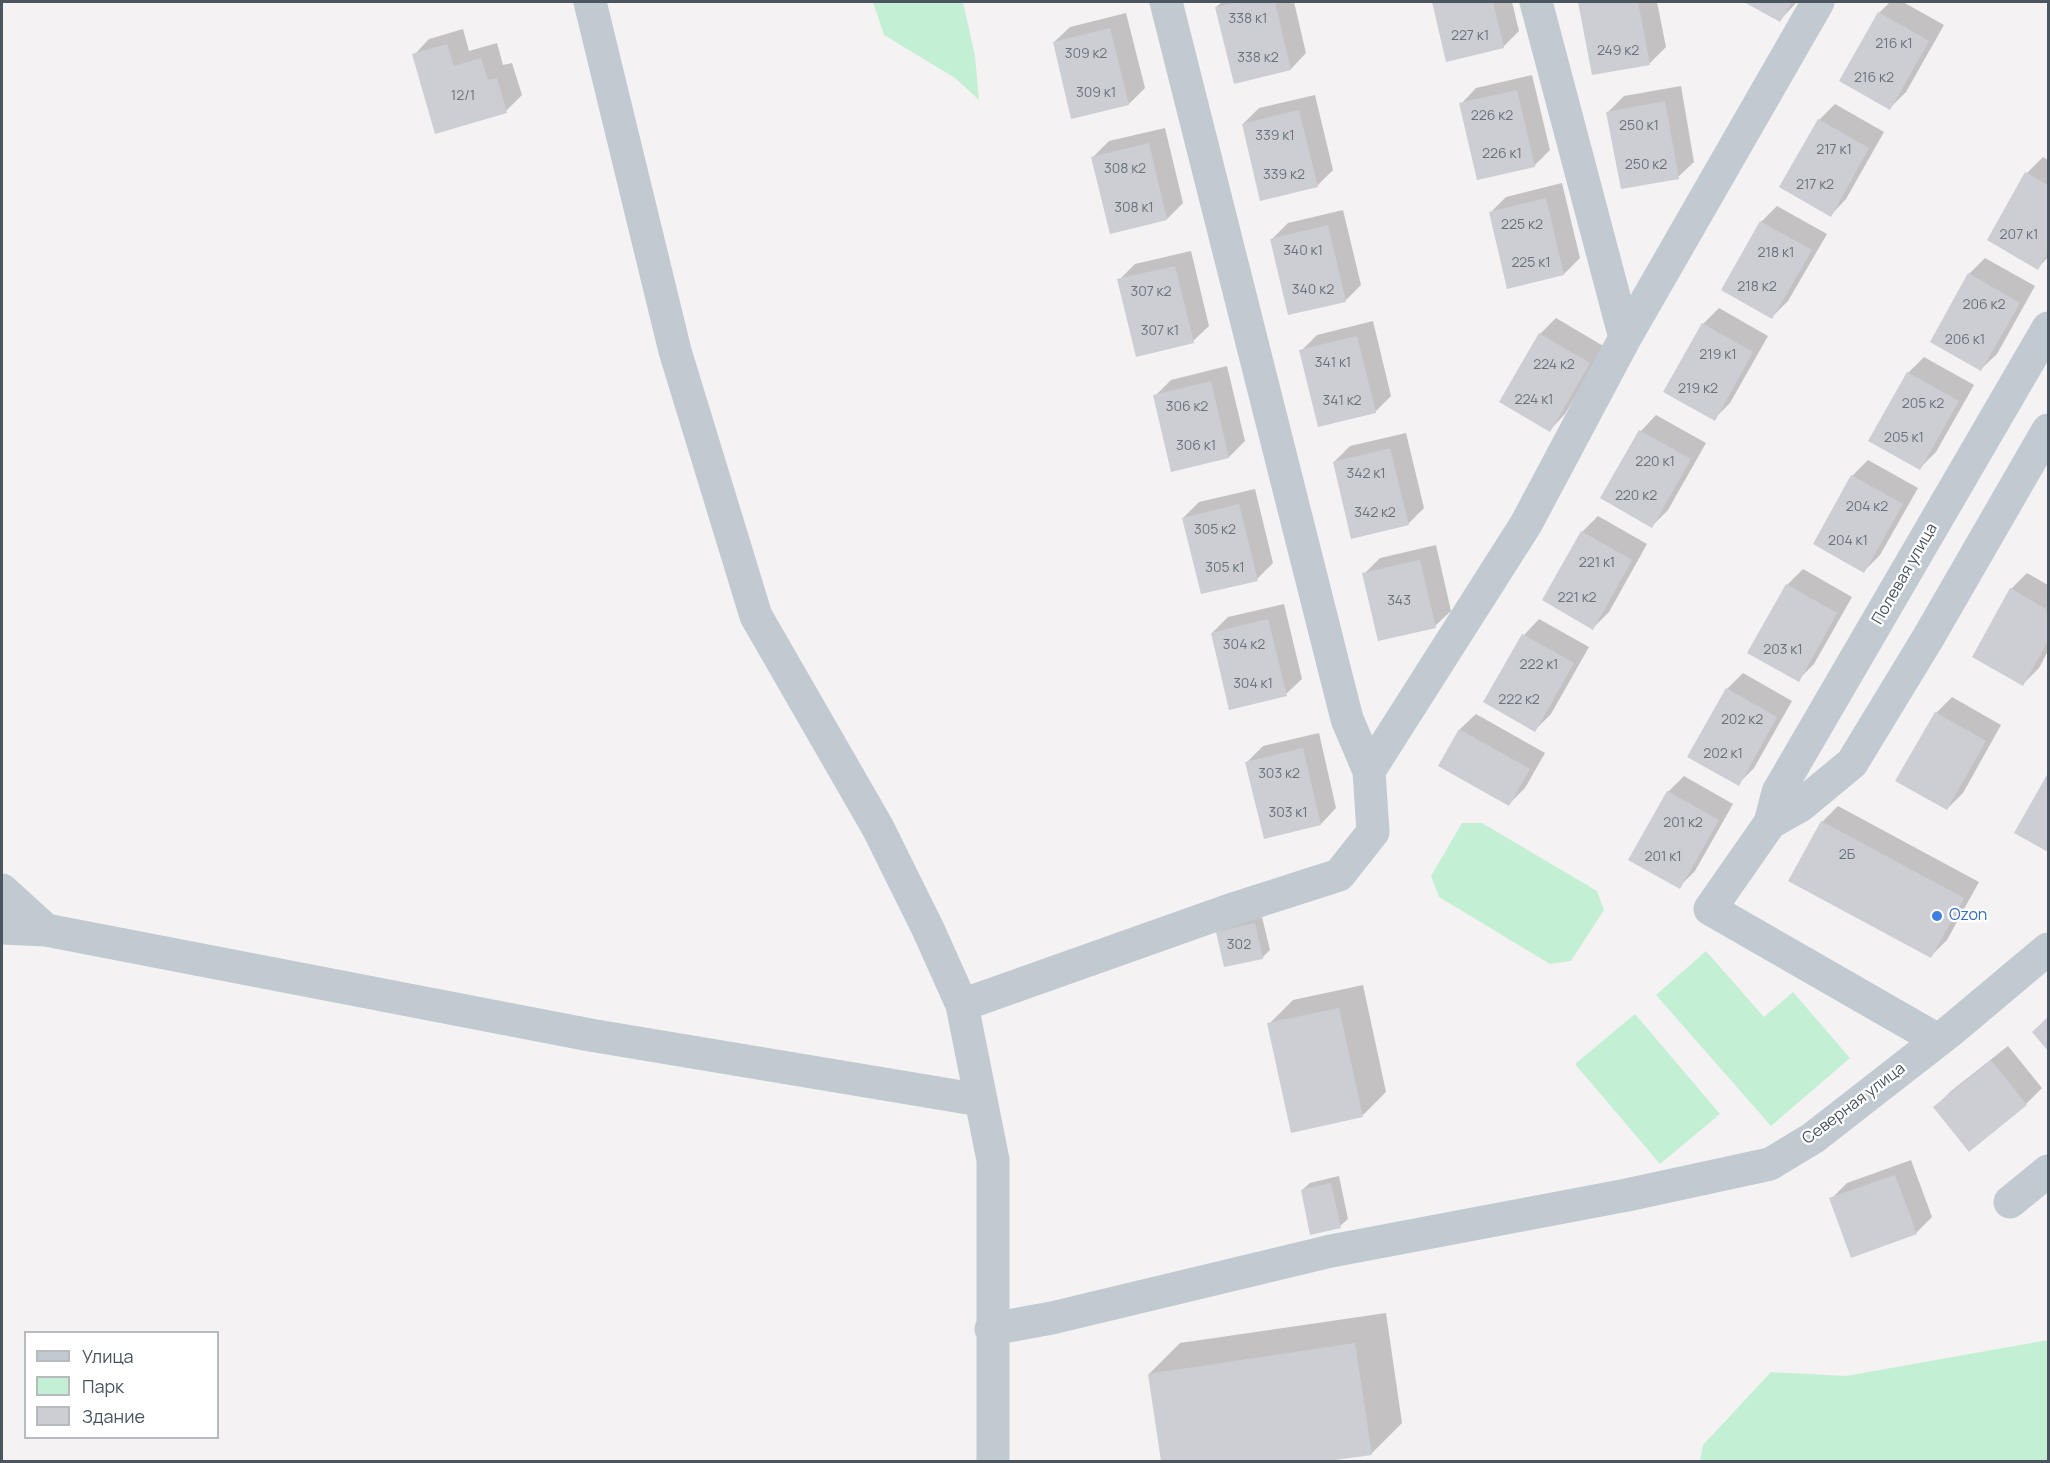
<!DOCTYPE html>
<meta charset="utf-8">
<style>
body{margin:0}
#map{position:relative;width:2050px;height:1463px;overflow:hidden;background:#f4f2f2;font-family:Manrope,sans-serif}
canvas{display:block}
.frame{position:absolute;inset:0;border:3px solid #4a5560;pointer-events:none}
.legend{position:absolute;left:24px;top:1331px;width:195px;height:108px;box-sizing:border-box;background:#fff;border:2px solid #b7bbbf;margin:0;padding:8px 10px;list-style:none;font-size:18px;color:#4a5560}
.legend li{display:flex;align-items:center;gap:12px;height:30px}
.legend b{width:30px;border:2px solid #b7bbbf}
</style>
<div id="map">
<canvas width="2050" height="1463"></canvas>
<div class="frame"></div>
<ul class="legend">
<li><b style="height:8px;background:#c1c9d1"></b>Улица</li>
<li><b style="height:16px;background:#c3f0d5"></b>Парк</li>
<li><b style="height:16px;background:#ccced4"></b>Здание</li>
</ul>
</div>
<script>
const ctx = document.querySelector('canvas').getContext('2d');
ctx.lineJoin = 'round';
function fill(path, color) {
  ctx.fillStyle = color;
  ctx.fill(path, 'evenodd');
}
function trace(path, color, width, dash) {
  ctx.strokeStyle = color;
  ctx.lineWidth = width;
  ctx.lineCap = dash ? 'butt' : 'round';
  ctx.setLineDash(dash || []);
  ctx.stroke(path);
}
function drawText(font, color, halo, rows, align = 'center') {
  ctx.font = font + ' Manrope,sans-serif';
  ctx.lineWidth = 4.5;
  ctx.setLineDash([]);
  ctx.textBaseline = 'middle';
  ctx.strokeStyle = halo;
  ctx.fillStyle = color;
  for (const [text, x, y, turn = 0] of rows) {
    ctx.save();
    ctx.translate(x, y);
    ctx.rotate((+turn || 0) * Math.PI / 180);
    ctx.textAlign = isNaN(turn) ? turn : align;
    if (halo) ctx.strokeText(text, 0, 0);
    ctx.fillText(text, 0, 0);
    ctx.restore();
  }
}
const green = new Path2D(`
 M873 2H963L975 56 979 100 955 78 884 35Z
 M1462 823H1482L1597 891 1604 910 1571 961 1550 964 1439 897 1431 876Z
 M1706 951 1764 1017 1793 992 1850 1058 1771 1126 1656 995Z
 M1635 1014 1720 1114 1660 1164 1575 1064Z
 M2048 1340V1461H1700L1703 1445 1771 1372 1846 1376Z`);
const shadow = new Path2D(`
 M1222 2H1294L1306 53 1291 69 1216 7Z
 M1433 2H1512L1519 31 1503 47 1447 60Z
 M1579 2H1657L1666 47 1650 63 1593 74Z
 M1747 2H1797L1780 20Z
 M1890 2H1903L1944 25 1906 92 1890 108 1879 13Z
 M1126 13 1145 88 1129 104 1054 42 1070 27Z
 M463 29 469 51 497 43 503 65 512 63 522 95 506 111 414 55 429 39Z
 M1532 75 1550 150 1534 166 1461 104 1476 88Z
 M1681 86 1694 162 1678 177 1608 112 1624 96Z
 M1315 95 1333 170 1317 186 1243 124 1259 108Z
 M1835 104 1884 132 1846 199 1831 215 1819 120Z
 M1165 128 1183 203 1167 219 1093 157 1109 141Z
 M2043 157 2048 160V257L2038 268 1989 240 2027 173Z
 M1562 183 1580 258 1564 274 1490 213 1506 197Z
 M1777 206 1827 234 1788 301 1772 317 1761 222Z
 M1343 210 1361 285 1345 301 1272 239 1288 223Z
 M1191 251 1209 326 1193 341 1119 280 1135 264Z
 M1985 258 2035 286 1997 354 1981 369 1969 274Z
 M1719 308 1768 336 1730 403 1714 419 1703 324Z
 M1556 318 1605 347 1565 414 1550 430 1540 334Z
 M1373 321 1391 396 1375 412 1301 351 1317 335Z
 M1924 357 1974 385 1936 452 1920 468 1908 373Z
 M1227 366 1245 441 1229 457 1173 470 1155 396 1171 380Z
 M1656 415 1706 443 1668 510 1652 526 1602 498 1641 431Z
 M1406 433 1424 508 1408 524 1334 462 1350 446Z
 M1868 460 1918 488 1880 555 1864 571 1852 476Z
 M1255 489 1273 563 1257 579 1183 518 1199 502Z
 M1598 516 1647 544 1609 612 1593 628 1582 532Z
 M1436 545 1451 611 1435 626 1364 574 1380 558Z
 M1803 569 1852 597 1814 664 1798 680 1787 585Z
 M2027 573 2048 585V651L2039 668 2023 684 2011 589Z
 M1284 604 1302 679 1286 694 1212 633 1228 617Z
 M1539 619 1589 647 1551 714 1535 730 1485 702 1524 635Z
 M1743 673 1792 701 1754 768 1738 784 1727 689Z
 M1952 697 2001 725 1963 793 1947 809 1936 713Z
 M1476 714 1545 753 1525 788 1509 804 1440 765 1460 729Z
 M1319 733 1336 808 1321 824 1247 762 1263 746Z
 M1684 776 1733 804 1695 871 1679 887 1668 792Z
 M2048 776V850L2017 832Z
 M1838 806 1979 882 1947 940 1931 956 1822 822Z
 M1262 917 1270 950 1262 958 1218 932 1225 925Z
 M1363 985 1386 1092 1363 1115 1293 1131 1269 1024 1293 1000Z
 M2008 1046 2042 1088 2026 1104 1969 1150 1935 1107 1951 1091Z
 M1911 1160 1932 1217 1916 1233 1831 1199 1847 1183Z
 M1339 1176 1348 1219 1340 1226 1302 1190 1310 1183Z
 M1386 1313 1402 1423 1371 1454 1317 1462H1162L1149 1374 1180 1343Z`);
const building = new Path2D(`
 M1238 2H1275L1291 70 1234 84 1215 7Z
 M1432 2H1493L1504 48 1446 62Z
 M1578 2H1638L1650 65 1592 75Z
 M1744 2H1792L1780 22Z
 M1878 12 1929 41 1890 110 1839 81Z
 M1110 28 1129 105 1071 119 1053 42Z
 M447 44 454 66 481 58 488 80 497 78 507 113 435 134 412 54Z
 M1517 90 1535 167 1477 180 1459 103Z
 M1665 101 1679 179 1621 189 1606 112Z
 M1299 110 1318 187 1260 201 1242 124Z
 M1818 119 1869 148 1831 217 1779 187Z
 M1149 143 1167 220 1110 234 1091 157Z
 M2025 172 2048 185V252L2038 270 1987 240Z
 M1546 198 1564 275 1507 289 1489 212Z
 M1760 221 1812 250 1772 319 1721 290Z
 M1328 225 1346 302 1288 315 1270 239Z
 M1175 266 1194 343 1136 357 1117 279Z
 M1968 273 2020 303 1981 371 1930 342Z
 M1702 323 1753 352 1715 421 1663 392Z
 M1539 333 1590 363 1550 432 1499 402Z
 M1357 336 1376 413 1318 427 1299 350Z
 M1907 372 1959 401 1920 470 1868 441Z
 M1211 381 1229 458 1171 472 1153 395Z
 M1639 430 1691 459 1652 528 1600 498Z
 M1390 448 1409 525 1351 539 1333 462Z
 M1851 475 1903 504 1864 573 1813 544Z
 M1239 504 1258 581 1201 594 1182 518Z
 M1581 531 1632 560 1593 630 1542 600Z
 M1420 560 1436 628 1378 641 1362 573Z
 M1786 584 1837 613 1799 682 1747 653Z
 M2010 588 2048 610V641L2023 686 1972 657Z
 M1268 619 1287 696 1229 710 1211 633Z
 M1522 634 1574 663 1535 732 1483 702Z
 M1726 688 1777 717 1739 786 1687 757Z
 M1935 712 1986 741 1947 810 1895 781Z
 M1459 729 1530 769 1509 806 1438 766Z
 M1303 748 1321 825 1264 839 1245 762Z
 M2048 773V852L2014 833Z
 M1667 791 1719 820 1680 889 1628 860Z
 M1821 821 1964 898 1931 958 1788 881Z
 M1255 923 1263 959 1224 967 1216 932Z
 M1339 1008 1363 1117 1291 1133 1267 1023Z
 M2048 1017V1051L2032 1032Z
 M1991 1060 2027 1105 1969 1152 1933 1107Z
 M1895 1175 1917 1234 1851 1258 1829 1198Z
 M1331 1183 1341 1228 1310 1235 1301 1190Z
 M1355 1343 1372 1455 1327 1461H1161L1148 1374Z`);
const minor = new Path2D(`
 M590 2 675 351 756 616 878 828 928 929 962 1005 993 1160V1462
 M1166 2 1347 719 1369 771
 M1536 2 1625 338
 M1770 823 1800 806 1852 763 1928 638 2048 430
 M2 890 46 930
 M2 928 46 930 590 1035 980 1100
 M962 1005 1227 911 1339 875 1373 832 1369 771 1526 524 1625 338 1818 2
 M1938 1040 1710 909 1770 823 1778 792 2048 328
 M2010 1202 2048 1171
 M991 1329 1052 1318 1331 1251 1627 1195 1770 1164 1813 1138 1949 1032 2048 949`);
const markers = [
 [1937,916,6,"#3f7fe0"]
];
const numberNames = [
 ["338 к1",1248,19],
 ["227 к1",1470,36],
 ["216 к1",1894,44],
 ["249 к2",1618,51],
 ["309 к2",1086,54],
 ["338 к2",1258,58],
 ["216 к2",1874,78],
 ["309 к1",1096,93],
 ["12/1",463,96],
 ["226 к2",1492,116],
 ["250 к1",1639,126],
 ["339 к1",1275,136],
 ["217 к1",1834,150],
 ["226 к1",1502,154],
 ["250 к2",1646,165],
 ["308 к2",1125,169],
 ["339 к2",1284,175],
 ["217 к2",1815,185],
 ["308 к1",1134,208],
 ["225 к2",1522,225],
 ["207 к1",2019,235],
 ["340 к1",1303,251],
 ["218 к1",1776,253],
 ["225 к1",1531,263],
 ["218 к2",1757,287],
 ["340 к2",1313,290],
 ["307 к2",1151,292],
 ["206 к2",1984,305],
 ["307 к1",1160,331],
 ["206 к1",1965,340],
 ["219 к1",1718,355],
 ["341 к1",1333,363],
 ["224 к2",1554,365],
 ["219 к2",1698,389],
 ["224 к1",1534,400],
 ["341 к2",1342,401],
 ["205 к2",1923,404],
 ["306 к2",1187,407],
 ["205 к1",1904,438],
 ["306 к1",1196,446],
 ["220 к1",1655,462],
 ["342 к1",1366,474],
 ["220 к2",1636,496],
 ["204 к2",1867,507],
 ["342 к2",1375,513],
 ["305 к2",1215,530],
 ["204 к1",1848,541],
 ["221 к1",1597,563],
 ["305 к1",1225,568],
 ["221 к2",1577,598],
 ["343",1399,601],
 ["304 к2",1244,645],
 ["203 к1",1783,650],
 ["222 к1",1539,665],
 ["304 к1",1253,684],
 ["222 к2",1519,700],
 ["202 к2",1742,720],
 ["202 к1",1723,754],
 ["303 к2",1279,774],
 ["303 к1",1288,813],
 ["201 к2",1683,823],
 ["2Б",1847,855],
 ["201 к1",1663,857],
 ["302",1239,945]
];
const streetNames = [
 ["Полевая улица",1905,574,-60],
 ["Северная улица",1854,1104,-37]
];
const shopNames = [
 ["Ozon",1949,916]
];
fill(green, '#c3f0d5');
fill(shadow, '#0003');
fill(building, '#ccced4');
trace(minor, '#c1c9d1', 33);
for (const [x, y, r, color] of markers) {
  const dot = new Path2D();
  dot.arc(x, y, r, 0, 2 * Math.PI);
  ctx.fillStyle = color;
  ctx.fill(dot);
  trace(dot, '#fff', 2);
}
drawText('14px', '#6a737d', null, numberNames);
drawText('16px', '#4a5560', '#fff', streetNames);
drawText('16px', '#366cbe', '#fff', shopNames, 'left');
</script>
